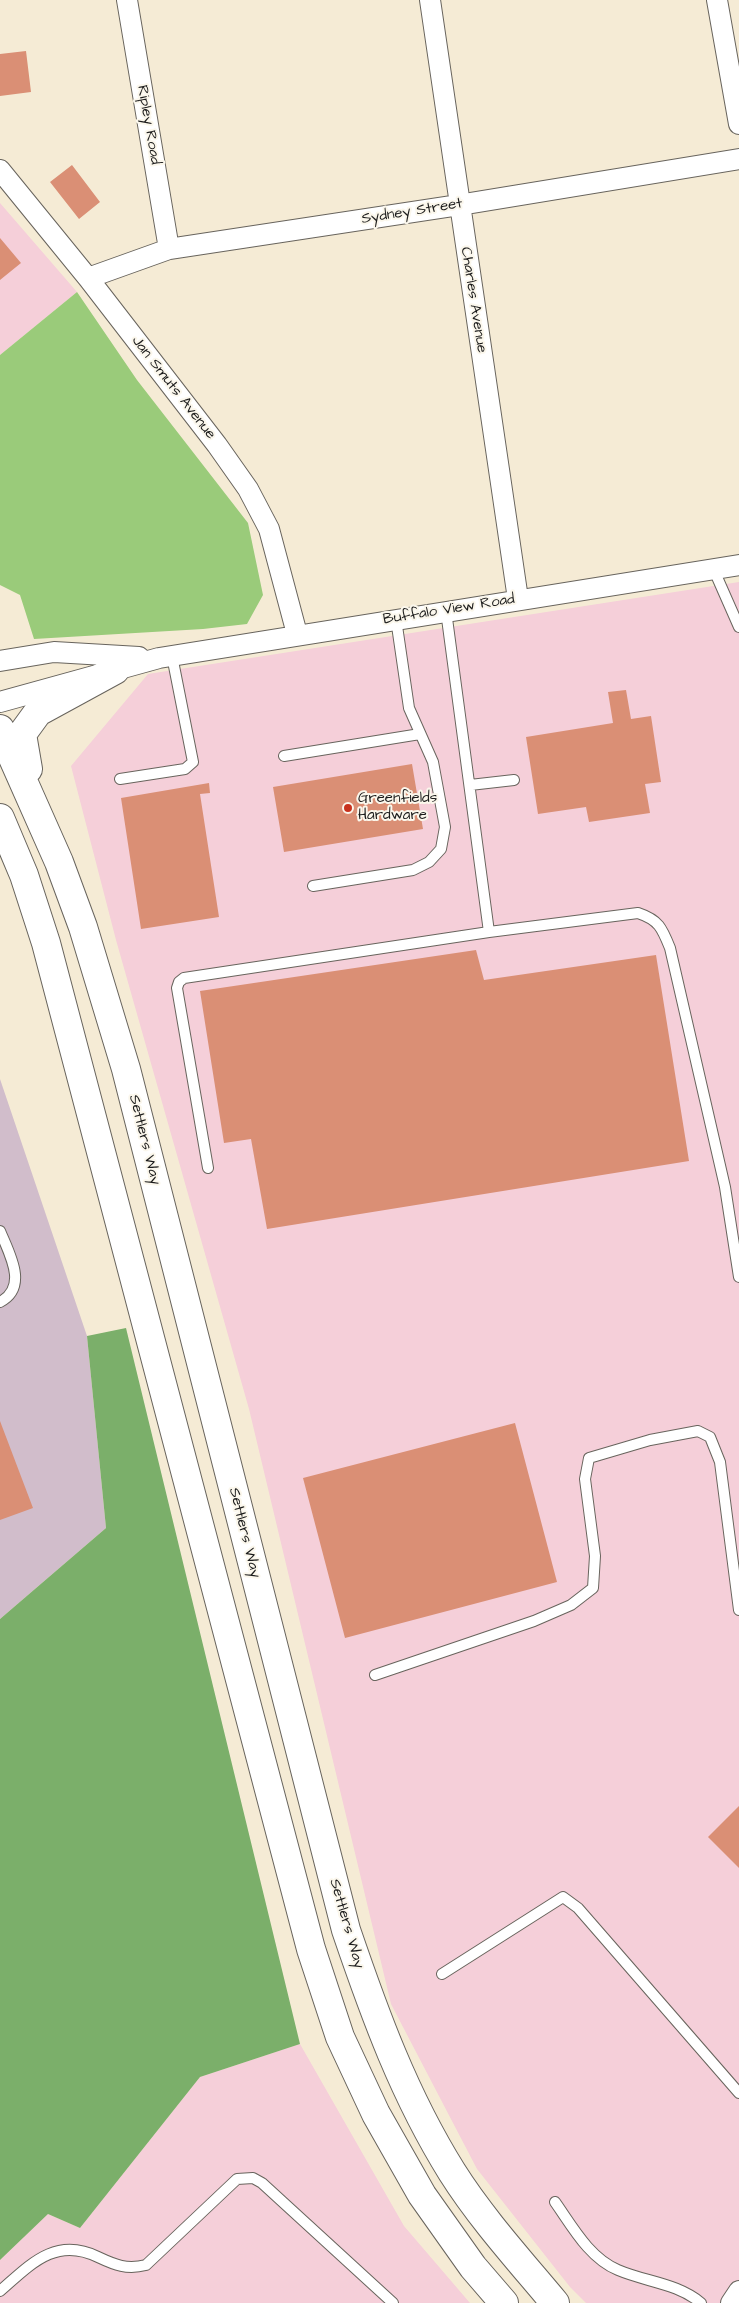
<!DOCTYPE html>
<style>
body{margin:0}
canvas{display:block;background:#f5ebd5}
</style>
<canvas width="739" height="2303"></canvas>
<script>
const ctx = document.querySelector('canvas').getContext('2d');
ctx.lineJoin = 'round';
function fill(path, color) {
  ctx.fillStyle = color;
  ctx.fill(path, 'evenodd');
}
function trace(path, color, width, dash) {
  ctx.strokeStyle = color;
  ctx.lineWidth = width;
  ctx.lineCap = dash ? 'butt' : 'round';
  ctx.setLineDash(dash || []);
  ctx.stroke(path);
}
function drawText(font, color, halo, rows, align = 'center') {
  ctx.font = font + ' "Architects Daughter",sans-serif';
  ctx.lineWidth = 4;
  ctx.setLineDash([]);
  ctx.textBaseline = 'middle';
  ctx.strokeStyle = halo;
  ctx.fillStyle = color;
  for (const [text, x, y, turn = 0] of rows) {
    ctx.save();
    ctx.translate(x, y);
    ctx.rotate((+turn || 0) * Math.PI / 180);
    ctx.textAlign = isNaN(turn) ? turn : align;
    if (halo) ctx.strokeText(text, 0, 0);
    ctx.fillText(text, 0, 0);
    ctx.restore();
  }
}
const built = new Path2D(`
 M0 203 77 292 0 355Z
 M739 582V2303H586L570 2287 477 2169 391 2004 249 1409 116 940 71 766 148 674Z
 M300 2044 404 2226 470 2303H0V2260L48 2214 80 2228 200 2077Z`);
const industrial = new Path2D(`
 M0 1079 87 1336 106 1528 0 1619Z`);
const green = new Path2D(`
 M77 292 137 380 248 523 263 595 247 624 203 629 34 639 20 595 0 585V355Z`);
const forest = new Path2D(`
 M126 1328 300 2044 200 2077 80 2228 48 2214 0 2260V1619L106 1528 87 1336Z`);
const building = new Path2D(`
 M26 51 31 92 0 96V54Z
 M72 165 100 202 79 219 50 182Z
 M0 238 21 263 0 280Z
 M626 690 631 719 651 716 661 782 645 784 650 813 589 822 586 807 538 814 526 737 613 723 608 692Z
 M412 764 423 829 284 852 273 787Z
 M209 783 210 793 200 794 219 917 141 929 121 798Z
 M476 950 484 980 656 955 689 1161 267 1229 251 1139 224 1143 200 991Z
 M0 1421 33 1508 0 1520Z
 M515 1423 557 1582 345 1638 303 1478Z
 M739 1806V1868L708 1837Z`);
const lane = new Path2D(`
 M713 568 739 627
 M446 611 489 932
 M284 756 420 734
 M120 779 185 769 193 762 172 656
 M470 785 514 780
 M313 886 413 870 429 862 441 849 445 827 433 762 409 708 396 619
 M208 1168 177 988 179 982 184 978 489 932 638 913C659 920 662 928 670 948L725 1187 739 1277
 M0 1231C9 1253 29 1287 0 1302
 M375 1675 534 1621 571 1605 593 1588 595 1556 585 1479 589 1458 650 1440 698 1431 710 1437 720 1462 739 1610
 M442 1974 563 1897 578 1908 739 2093
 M555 2202C572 2226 589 2258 618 2270 646 2282 677 2283 701 2303
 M0 2291C30 2265 55 2236 98 2257 115 2265 127 2270 146 2265L237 2179 253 2178 262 2183 393 2303`);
const street = new Path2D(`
 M127 0 169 249
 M430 0 518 599
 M717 0 739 124
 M0 170 88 278 217 445 248 489 269 529 297 634
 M88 278 169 249 459 205 739 159
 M0 661 54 652 139 657
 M0 702 159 658 739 565
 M731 2303 739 2291`);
const primary = new Path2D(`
 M0 729 59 862 83 927 126 1069 346 1930C375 2015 404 2095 452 2172 481 2218 520 2261 555 2303
 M28 769 22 734 38 712 115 670
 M0 818 24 875 46 943 311 1949 340 2037 376 2114 422 2195 473 2267 504 2303`);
const markers = [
 [348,808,5,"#c8321e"]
];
const streetNames = [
 ["Ripley Road",148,125,80],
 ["Sydney Street",412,212,-9],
 ["Charles Avenue",473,300,81],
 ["Jan Smuts Avenue",173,388,52],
 ["Buffalo View Road",449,610,-9],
 ["Settlers Way",144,1140,76],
 ["Settlers Way",244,1533,76],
 ["Settlers Way",346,1924,74]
];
const poiNames = [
 ["Greenfields",358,799],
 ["Hardware",358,816]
];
fill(built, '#f5cfd9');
fill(industrial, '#d1bdcb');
fill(green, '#9acb7a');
fill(forest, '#7baf6a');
fill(building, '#da8f75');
trace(lane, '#68645d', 12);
trace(street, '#68645d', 22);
trace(primary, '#68645d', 30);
trace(lane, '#fff', 10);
trace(street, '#fff', 20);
trace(primary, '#fff', 28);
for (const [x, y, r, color] of markers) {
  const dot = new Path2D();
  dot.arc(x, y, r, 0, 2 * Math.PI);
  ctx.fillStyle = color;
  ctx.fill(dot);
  trace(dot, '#fbf7ec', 2);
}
drawText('15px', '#1c1c1c', '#fbf7ec', streetNames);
drawText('15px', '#1c1c1c', '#fbf7ec', poiNames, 'left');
</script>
